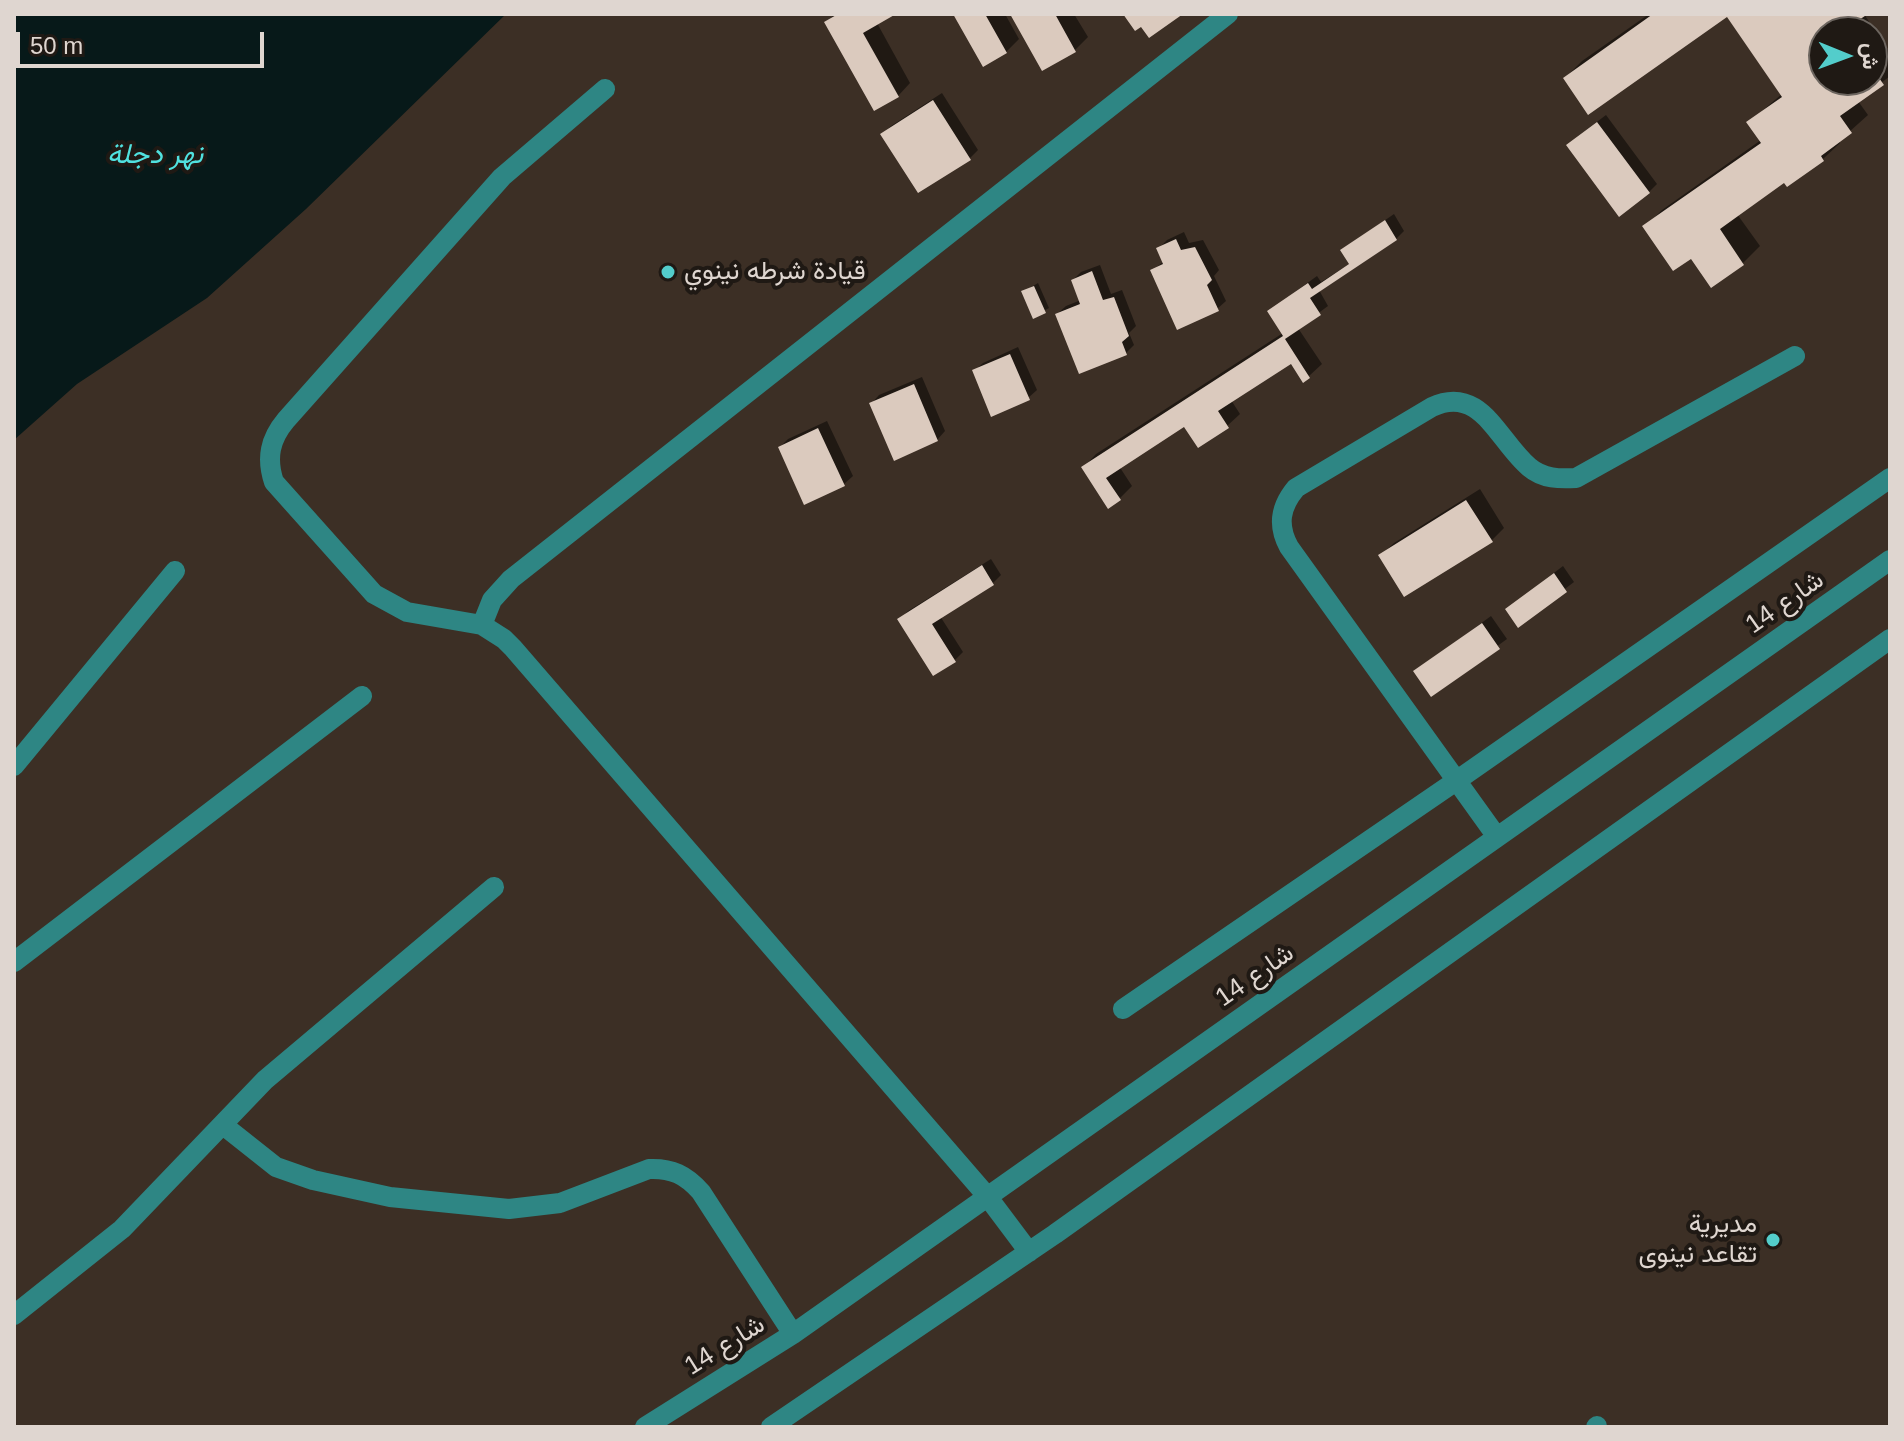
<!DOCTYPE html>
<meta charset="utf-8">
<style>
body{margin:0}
#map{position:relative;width:1904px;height:1441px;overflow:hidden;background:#3c2f25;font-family:Helvetica,Vazirmatn,sans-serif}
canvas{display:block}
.frame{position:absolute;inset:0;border:16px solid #dfd6d0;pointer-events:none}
.north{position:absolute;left:1808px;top:16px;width:80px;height:80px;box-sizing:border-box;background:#1f1914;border:2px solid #6c655f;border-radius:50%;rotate:91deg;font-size:22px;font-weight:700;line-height:32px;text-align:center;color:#dfd6d0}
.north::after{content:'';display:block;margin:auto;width:28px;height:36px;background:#53cdcb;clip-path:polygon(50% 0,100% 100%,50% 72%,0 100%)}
.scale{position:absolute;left:16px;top:32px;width:248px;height:36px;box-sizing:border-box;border:4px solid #dfd6d0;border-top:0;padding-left:10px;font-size:24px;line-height:28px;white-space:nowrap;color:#dfd6d0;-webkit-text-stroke:6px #1f1914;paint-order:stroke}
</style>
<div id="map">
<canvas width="1904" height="1441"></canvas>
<div class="frame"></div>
<div class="north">ش</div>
<div class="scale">50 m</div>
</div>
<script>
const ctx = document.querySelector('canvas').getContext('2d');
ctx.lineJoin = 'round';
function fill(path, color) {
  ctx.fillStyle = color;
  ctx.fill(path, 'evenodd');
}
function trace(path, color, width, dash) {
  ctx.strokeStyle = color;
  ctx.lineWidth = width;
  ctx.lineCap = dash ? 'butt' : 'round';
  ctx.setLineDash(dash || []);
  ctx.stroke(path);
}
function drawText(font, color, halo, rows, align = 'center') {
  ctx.font = font + ' Helvetica,Vazirmatn,sans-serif';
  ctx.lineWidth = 8;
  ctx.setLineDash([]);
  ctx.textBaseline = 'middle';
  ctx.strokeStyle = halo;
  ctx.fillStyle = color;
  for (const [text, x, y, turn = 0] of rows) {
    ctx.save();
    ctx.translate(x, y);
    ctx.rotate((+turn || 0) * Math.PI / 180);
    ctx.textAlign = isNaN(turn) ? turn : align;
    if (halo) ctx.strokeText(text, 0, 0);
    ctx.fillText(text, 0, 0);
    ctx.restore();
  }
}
const water = new Path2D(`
 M14 14H506L306 209 207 298 77 384 14 440Z`);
const shadow = new Path2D(`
 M835 14H892L877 23 910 83 898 96 827 22Z
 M956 14H1005L1019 39 1006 52Z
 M1012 14H1074L1088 37 1075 50 1043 68Z
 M1649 14H1864L1890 53V76L1858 101 1868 115 1839 141 1840 143 1823 159 1788 185 1784 181 1737 214 1760 246 1743 263 1711 285 1692 256 1645 227 1662 210 1761 140 1749 122 1782 94 1727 14 1565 78 1582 61ZM1824 32H1872V80H1824Z
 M942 93 978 150 969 159 883 134 891 126Z
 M1606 115 1657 184 1649 192 1577 137Z
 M1394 214 1404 231 1396 239 1319 290 1328 306 1298 328 1322 364 1309 376 1291 361 1231 400 1240 414 1227 426 1185 424 1119 466 1132 486 1120 498 1084 467 1096 454 1283 333 1269 311 1317 276 1321 282 1351 263 1342 250Z
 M1184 232 1189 243 1203 240 1219 270 1214 276 1226 301 1217 309 1152 271 1164 261 1158 249 1167 240Z
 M1100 265 1111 294 1122 290 1136 326 1129 333 1134 345 1126 353 1057 314 1066 306 1081 300 1073 280 1081 272Z
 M1038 283 1049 308 1034 316 1023 292Z
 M1018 347 1037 390 1028 398 974 371 983 363Z
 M922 377 945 431 937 440 871 404 879 395Z
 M827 421 853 476 844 484 805 502 780 447 788 439Z
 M1480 489 1504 528 1491 541 1381 555 1394 543Z
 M991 559 1001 575 993 583 940 616 963 652 955 660 900 619 908 611Z
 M1563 566 1574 582 1518 625 1507 609Z
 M1491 616 1507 639 1431 694 1416 671Z`);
const building = new Path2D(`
 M838 14H896L863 33 899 97 874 111 824 22Z
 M953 14H985L1007 53 983 67Z
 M1010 14H1055L1076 52 1042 71Z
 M1123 14H1183L1149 38 1141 27 1135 31Z
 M1653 14H1868L1845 29 1847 32H1824V80H1872V68L1884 85 1840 116 1852 133 1821 156 1824 161 1787 187 1784 183 1720 229 1744 265 1711 288 1691 259 1673 271 1642 226 1761 143 1746 122 1782 97 1727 17 1588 115 1563 78Z
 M933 100 971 160 918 193 880 134Z
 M1597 122 1650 193 1619 217 1566 145Z
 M1385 220 1397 240 1310 298 1321 315 1285 339 1310 378 1303 383 1291 364 1218 411 1229 428 1198 448 1184 427 1106 478 1121 500 1108 509 1081 467 1283 336 1267 311 1308 283 1312 289 1349 264 1340 250Z
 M1176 239 1181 250 1195 247 1212 280 1207 285 1219 311 1177 330 1150 270 1163 264 1156 248Z
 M1092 271 1103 300 1114 297 1129 336 1122 342 1127 355 1079 374 1055 314 1080 304 1071 280Z
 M1034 286 1046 313 1033 319 1021 291Z
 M1010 354 1030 400 991 417 972 370Z
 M914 384 938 441 894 461 869 403Z
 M818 428 845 486 804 505 778 447Z
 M1466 500 1493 542 1404 597 1378 555Z
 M982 565 994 585 932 624 956 662 933 676 897 619Z
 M1554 573 1567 592 1518 628 1505 609Z
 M1482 623 1500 649 1431 697 1413 671Z`);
const minor = new Path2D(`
 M605 89 502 177 286 420C270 439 266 458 274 482L374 594 407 612 482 625 504 639 513 648 987 1196 1029 1252
 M482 625 492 600 511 579 1228 14
 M14 766 175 571
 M1497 837 1289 547C1277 525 1280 507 1296 488L1432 407C1481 384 1498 441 1529 467 1543 479 1560 479 1576 478L1795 356
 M14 962 362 696
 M1123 1009 1456 781 1890 478
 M223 1125 276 1167 313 1180 390 1197 509 1209 560 1203 649 1169C672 1168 686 1175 701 1192L793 1334
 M14 1315 122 1229 265 1080 494 887
 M645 1427 793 1334 1890 560
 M771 1427 1055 1234 1890 639
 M1596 1427 1597 1426`);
const markers = [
 [668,272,8,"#53cdcb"],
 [1773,1240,8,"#53cdcb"]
];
const poiNames = [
 ["قيادة شرطه نينوي",684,272],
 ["مديرية",1757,1225,"right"],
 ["تقاعد نينوى",1757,1255,"right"]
];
const streetNames = [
 ["شارع 14",1785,603,-35],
 ["شارع 14",1255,976,-35],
 ["شارع 14",725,1346,-32]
];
const waterNames = [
 ["نهر دجلة",155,155]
];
fill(water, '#071919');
fill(shadow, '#0007');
fill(building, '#dbcabe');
trace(minor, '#2e8684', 20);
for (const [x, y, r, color] of markers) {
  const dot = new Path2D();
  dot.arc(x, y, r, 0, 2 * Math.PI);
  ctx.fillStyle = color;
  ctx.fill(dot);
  trace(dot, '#1f1914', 3);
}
drawText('26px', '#dfd6d0', '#1f1914', poiNames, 'left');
drawText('26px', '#dfd6d0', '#1f1914', streetNames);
drawText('italic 28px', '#50e1df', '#1f1914', waterNames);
</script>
